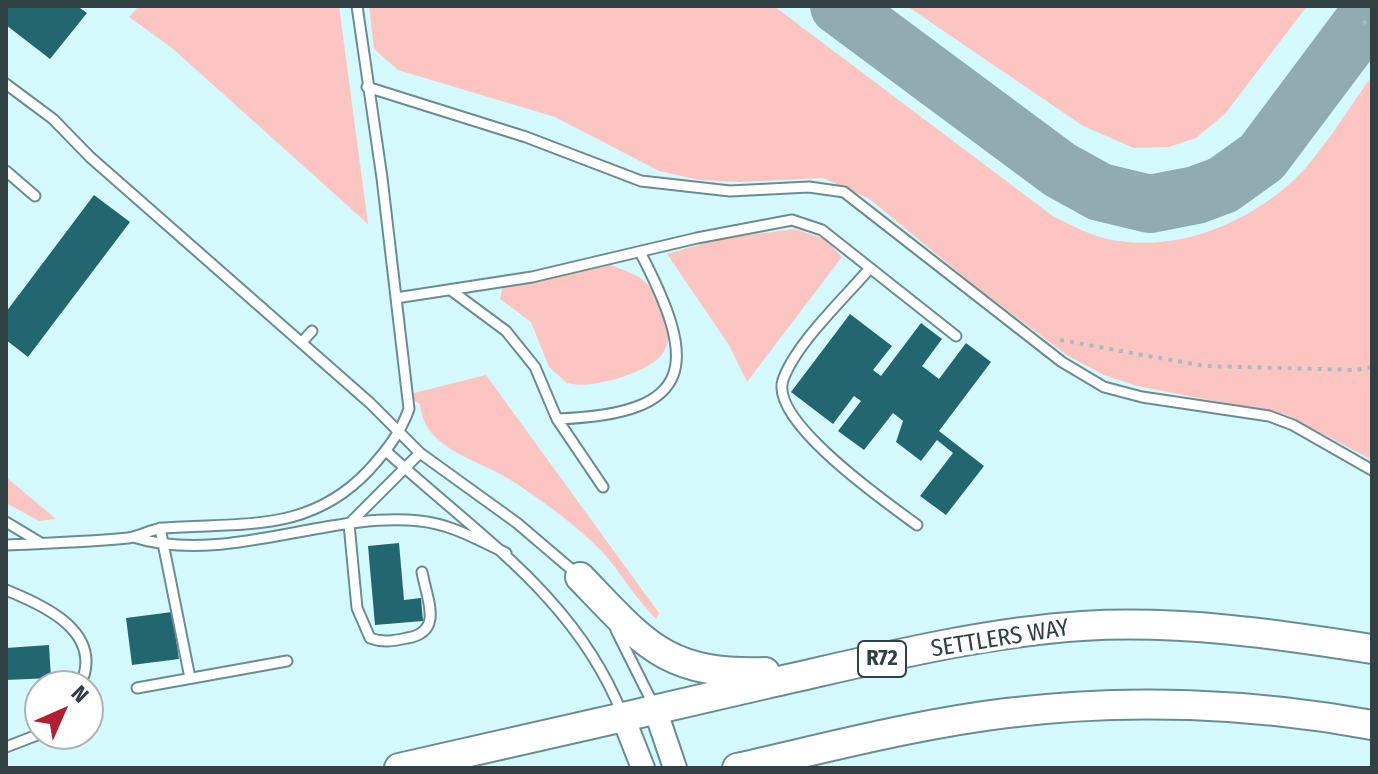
<!DOCTYPE html>
<style>
body{margin:0}
#map{position:relative;width:1378px;height:774px;overflow:hidden;background:#d5fafe;font-family:"Fira Sans Condensed",sans-serif}
canvas{display:block}
.frame{position:absolute;inset:0;border:8px solid #314042;pointer-events:none}
.north{position:absolute;left:24px;top:670px;width:80px;height:80px;box-sizing:border-box;background:#fff;border:2px solid #adb3b3;border-radius:50%;rotate:45deg;font-size:22px;font-weight:700;line-height:32px;text-align:center;color:#314042}
.north::after{content:'';display:block;margin:auto;width:28px;height:36px;background:#b11f30;clip-path:polygon(50% 0,100% 100%,50% 72%,0 100%)}
</style>
<div id="map">
<canvas width="1378" height="774"></canvas>
<div class="frame"></div>
<div class="north">N</div>
</div>
<script>
const ctx = document.querySelector('canvas').getContext('2d');
ctx.lineJoin = 'round';
function fill(path, color) {
  ctx.fillStyle = color;
  ctx.fill(path, 'evenodd');
}
function trace(path, color, width, dash) {
  ctx.strokeStyle = color;
  ctx.lineWidth = width;
  ctx.lineCap = dash ? 'butt' : 'round';
  ctx.setLineDash(dash || []);
  ctx.stroke(path);
}
function drawText(font, color, halo, rows, align = 'center') {
  ctx.font = font + ' "Fira Sans Condensed",sans-serif';
  ctx.lineWidth = 8;
  ctx.setLineDash([]);
  ctx.textBaseline = 'middle';
  ctx.strokeStyle = halo;
  ctx.fillStyle = color;
  for (const [text, x, y, turn = 0] of rows) {
    ctx.save();
    ctx.translate(x, y);
    ctx.rotate((+turn || 0) * Math.PI / 180);
    ctx.textAlign = isNaN(turn) ? turn : align;
    if (halo) ctx.strokeText(text, 0, 0);
    ctx.fillText(text, 0, 0);
    ctx.restore();
  }
}
const green = new Path2D(`
 M139 6H339L368 224 172 48 129 17Z
 M369 6H774L1054 217C1070 224 1087 234 1104 238 1173 255 1245 225 1295 179 1321 154 1350 106 1372 76V460L1287 415 1137 386 1104 375 1068 356 980 290 868 198 823 178 741 182 699 180 659 171 555 117 398 70 374 49Z
 M907 6H1307L1225 114 1196 138 1169 147 1134 148 1083 126Z
 M795 229 825 239 842 257 747 382 729 345 667 254 718 239Z
 M609 264C620 269 634 273 643 280 652 287 659 301 663 311 681 354 653 367 616 379 600 383 583 387 567 383L549 367 531 322 500 299 503 285Z
 M486 375 659 613 656 619C637 600 623 577 606 556 583 530 539 498 509 479 476 459 423 448 420 404L413 400 414 393Z
 M6 477 56 519 39 521 6 503Z`);
const taxiway = new Path2D(`
 M839 6 1060 170 1100 192 1150 204 1196 195 1223 185 1262 157 1372 10`);
const building = new Path2D(`
 M6 6H77L87 13 50 59 6 25Z
 M94 195 130 222 28 357 6 340V312Z
 M850 314 892 346 873 370 881 376 921 323 942 339 922 366 939 379 966 343 991 362 939 431 984 466 946 515 920 496 953 453 937 440 921 461 896 442 903 421 893 413 864 450 838 431 861 401 854 396 833 424 791 392Z
 M399 543 404 600 421 598 423 621 375 625 368 546Z
 M172 612 179 659 132 665 126 618Z
 M49 645 51 678 6 680V648Z`);
const path = new Path2D(`
 M1363 21 1372 29
 M1060 340 1204 366 1356 370 1372 367`);
const service = new Path2D(`
 M6 84 53 119 90 157 370 403 420 453 517 523 578 575
 M367 87 526 137 641 181 730 191 809 187 844 192 1062 362 1104 387 1142 397 1269 416 1293 425 1372 470
 M6 171 35 196
 M870 268C844 299 796 343 783 380 769 421 887 503 917 525
 M452 291 506 331 535 367 557 419 603 487
 M396 298 532 277 697 238 792 220 822 230 956 336
 M302 342 312 331
 M557 419C698 414 698 363 640 252
 M386 451C475 533 576 597 622 714
 M6 522 41 543
 M349 524 357 608 370 638C383 643 393 641 407 638 444 632 427 600 422 572
 M349 524 420 453
 M160 528 190 678
 M133 537C226 566 326 511 420 521 451 524 478 540 506 553
 M6 545C47 543 88 542 128 538 141 536 151 529 164 528 242 522 309 534 369 470 386 451 400 434 409 409L382 178 357 6
 M6 590C46 606 105 633 80 686
 M616 630 654 706
 M137 688 287 661
 M6 747 40 734`);
const tertiary = new Path2D(`
 M655 709 675 768
 M623 717 643 768`);
const primary = new Path2D(`
 M580 577C645 644 665 675 765 672
 M399 768C521 740 644 713 766 684 869 661 976 633 1082 626 1180 620 1276 634 1372 649
 M737 768C826 748 916 724 1007 713 1126 698 1254 703 1372 725`);
const shields = [
 [882,659,48]
];
const shieldNames = [
 ["R72",882,659]
];
const streetNames = [
 ["SETTLERS WAY",1000,639,-9]
];
fill(green, '#fdc5c2');
trace(taxiway, '#90acb0', 58);
fill(building, '#22676f');
trace(service, '#6b8d91', 13);
trace(tertiary, '#6b8d91', 26);
trace(primary, '#6b8d91', 32);
trace(path, '#a1bec2', 4, [4, 6]);
trace(service, '#fff', 9);
trace(tertiary, '#fff', 22);
trace(primary, '#fff', 28);
for (const [x, y, w] of shields) {
  const box = new Path2D();
  box.roundRect(x - w / 2, y - 18, w, 36, 6);
  ctx.fillStyle = '#fff';
  ctx.fill(box);
  trace(box, '#314042', 2);
}
drawText('bold 22px', '#314042', null, shieldNames);
drawText('24px', '#314042', '#fff', streetNames);
</script>
